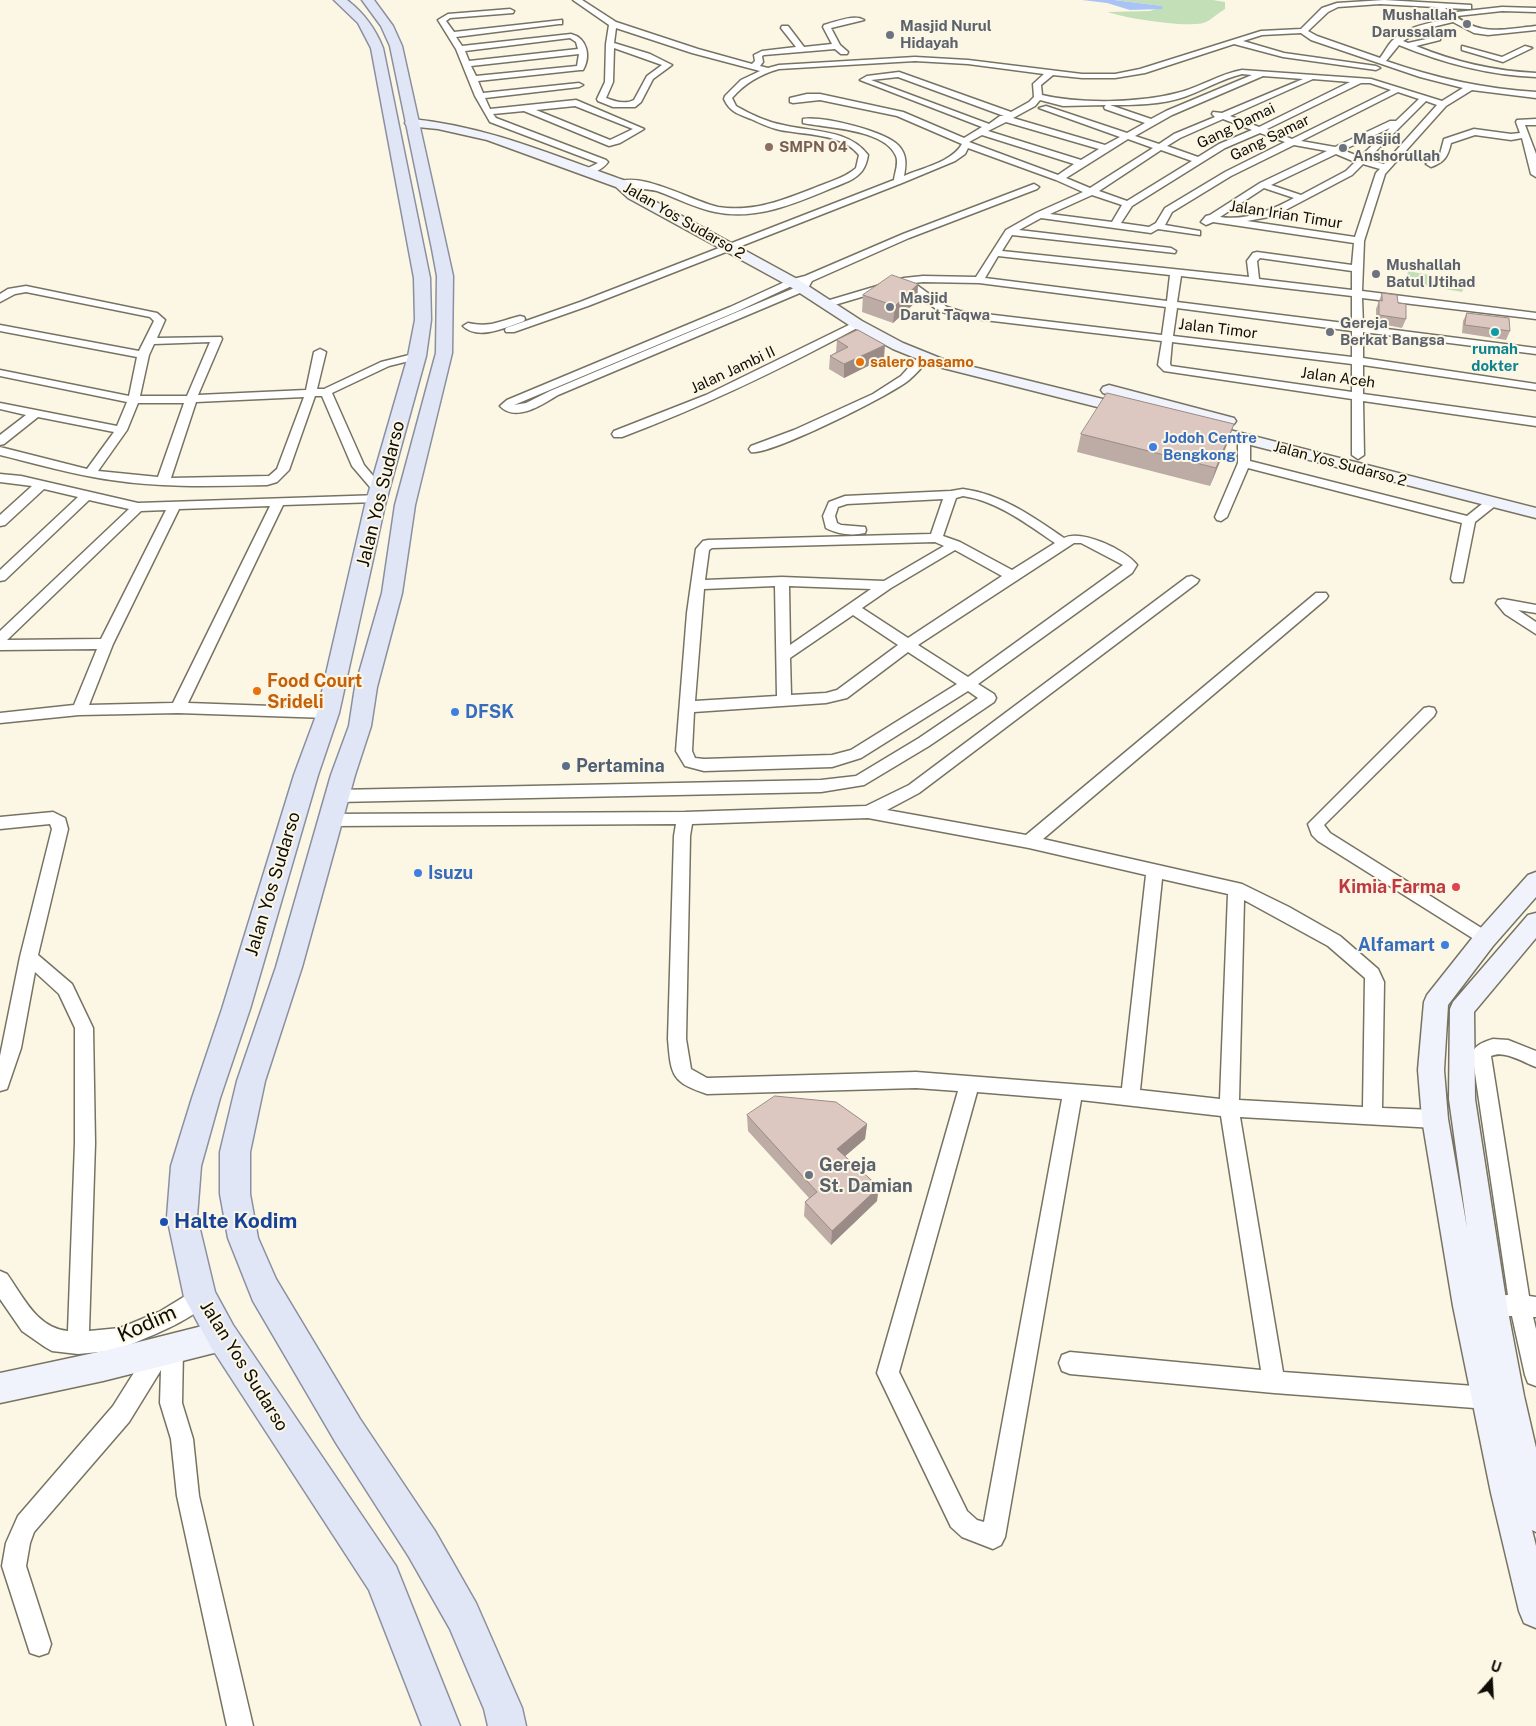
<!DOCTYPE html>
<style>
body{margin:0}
#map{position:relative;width:1536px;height:1726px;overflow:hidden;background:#fcf7e4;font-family:"Public Sans",sans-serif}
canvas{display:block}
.north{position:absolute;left:1466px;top:1656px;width:50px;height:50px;-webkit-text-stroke:4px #fcf7e4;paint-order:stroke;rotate:19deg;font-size:14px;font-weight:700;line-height:20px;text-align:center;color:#0f0d07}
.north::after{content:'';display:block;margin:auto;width:18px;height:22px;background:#0f0d07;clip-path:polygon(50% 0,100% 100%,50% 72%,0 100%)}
</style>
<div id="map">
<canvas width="1536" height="1726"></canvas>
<div class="north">U</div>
</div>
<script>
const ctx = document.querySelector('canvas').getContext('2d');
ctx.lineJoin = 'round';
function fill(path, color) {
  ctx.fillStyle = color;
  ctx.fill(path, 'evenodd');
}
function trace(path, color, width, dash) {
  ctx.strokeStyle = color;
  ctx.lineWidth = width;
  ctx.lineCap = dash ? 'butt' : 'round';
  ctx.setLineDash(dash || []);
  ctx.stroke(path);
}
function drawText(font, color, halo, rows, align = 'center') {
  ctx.font = font + ' "Public Sans",sans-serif';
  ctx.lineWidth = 4;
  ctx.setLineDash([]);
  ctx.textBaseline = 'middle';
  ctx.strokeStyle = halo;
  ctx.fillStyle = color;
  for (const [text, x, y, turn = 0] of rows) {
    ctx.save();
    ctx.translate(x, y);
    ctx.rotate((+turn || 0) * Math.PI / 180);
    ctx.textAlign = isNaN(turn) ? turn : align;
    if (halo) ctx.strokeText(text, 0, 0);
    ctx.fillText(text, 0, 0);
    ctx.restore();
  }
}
const green = new Path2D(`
 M1114 0H1213L1225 2V9C1218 13 1211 20 1206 22 1192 29 1123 18 1108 12L1150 11 1163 6Z
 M1408 271 1466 282 1462 292 1406 282Z`);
const water = new Path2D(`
 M1082 0H1114L1163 6 1162 9 1130 10 1107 3Z`);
const street = new Path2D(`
 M573 0H582L616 22 698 49 752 64 755 61 754 55 762 51 796 47 781 28 782 26H788L804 47 832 44 823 27 824 25C835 22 854 14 864 20L831 28 840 45 848 52 847 54H841L835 49 764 55 762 56 763 62 760 66 768 68 779 65 915 57 968 60 1082 74H1115L1140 69 1261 31 1301 29 1322 8 1337 3 1384 0 1471 5V9H1468L1445 8C1478 37 1496 30 1536 26V30L1488 35 1474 33 1453 22 1424 29 1403 41 1408 43 1440 36V40L1416 46C1455 62 1493 71 1536 73V77C1487 75 1443 63 1399 45L1386 61C1435 78 1484 89 1536 92V98L1472 90 1446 106 1385 174 1364 241 1362 291 1536 313V319L1362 298 1363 326 1536 348V354L1363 332V358L1536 384V390L1363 365V394L1536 418V426L1363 401 1364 455 1358 459 1352 455V399L1164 371 1158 365 1162 341 959 317 939 311 902 285 831 306H823L822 304 823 302 904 278 923 276 976 277 1006 230 1036 213 1083 192 1056 180 968 148 965 154 955 161 902 183 588 306 514 332H506L505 330 506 328 580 302 894 180C895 172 899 163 896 156 885 129 827 128 803 123V119C823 116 885 131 899 146 907 155 906 165 904 176 922 168 952 162 962 144L897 116 820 100 793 103 790 102V98L807 94H820L903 112 964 138 982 127 860 80 867 76 899 72 1011 112 1029 102 1034 97 1033 84 1044 74 968 64 915 61 779 69C761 74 745 83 732 98L736 106C750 114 767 122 783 125 812 132 849 129 868 155 866 168 861 175 849 181 807 198 761 222 715 212 695 208 677 198 657 191 647 188 622 189 616 184 635 168 696 203 718 207 756 213 788 198 822 185 834 180 846 177 856 168L859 155C842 133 804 135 780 130 770 128 760 123 751 119 738 114 730 112 724 99L725 96 741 80 760 71 692 53 616 28 614 43 650 54 672 65 653 79 641 102 635 107H613L598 101 597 99 605 82 606 44 609 25ZM1380 4 1435 7 1448 19C1430 23 1407 26 1393 40 1389 43 1384 53 1380 58L1317 36 1308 31 1328 12 1338 7ZM1301 33 1311 40 1420 77 1463 88 1442 101 1371 79 1242 70C1219 74 1199 88 1177 93 1139 103 1080 104 1042 95L1041 85 1053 75 1082 78H1115L1145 73 1234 44 1283 57 1376 70 1380 68 1376 66 1284 53 1243 41 1262 35ZM614 48 662 65 647 76 634 100C625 105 614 101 606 98L613 82ZM1242 74 1252 75 1166 111 1151 119 1110 105C1135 105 1160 105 1184 97 1204 90 1221 79 1242 74ZM1263 76 1303 79 1222 113 1213 112 1212 114 1215 117 1174 134 1159 144 1135 136 1172 115ZM898 77 1004 116H1000L989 124 871 80ZM1313 79 1350 82 1259 127 1230 116ZM1361 83H1370L1391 90 1292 139 1267 129ZM1398 92 1419 99 1396 121H1390L1335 147 1301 141ZM1040 100 1063 106 1106 105 1104 107 1105 109 1145 123 1127 133 1046 106 1039 108 1120 137 1105 145 1013 118 1035 106ZM1426 101 1437 105 1384 164 1367 160ZM1223 119 1252 130 1219 144 1198 157 1167 146 1180 138ZM1006 122 1099 149 1081 160 988 131ZM1390 128 1360 157 1343 150ZM1260 133 1285 142 1225 172 1165 208 1156 223 1149 227 1121 223 1132 206 1225 148ZM982 135 1074 164 1058 175 969 142ZM1128 139 1153 148 1090 188 1066 178ZM1294 145 1327 151 1260 183 1210 215 1206 216 1201 222 1206 225 1213 222 1354 243 1352 265 1257 252 1253 253 1247 261 1249 277 1002 251 1012 235 1175 253 1176 251 1171 248 1019 230 1041 218 1151 233 1158 229 1200 235V231L1165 225 1172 212 1231 176ZM1161 150 1192 161 1127 201 1099 191ZM1336 154 1355 162 1346 171 1301 195 1271 185ZM1363 164 1380 169 1376 173 1355 237 1247 221 1274 216 1352 175ZM1264 188 1294 198C1272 210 1246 221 1220 217ZM1092 195 1122 205 1112 222 1050 214ZM998 256 1170 275 1167 301 985 278ZM1260 258 1352 271V290L1259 279 1257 261ZM1181 276 1352 296V324L1177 302ZM923 282 979 283 1166 307 1162 335 960 311 947 307 914 283ZM1177 308 1352 331V357L1173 336ZM1172 342 1352 364V392L1171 366 1170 364Z
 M1502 7 1536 8V12L1502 11 1457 16 1453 14 1457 12Z
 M510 9 514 11 513 13 450 18 446 21 454 32 562 20V24H559L456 37 462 46 571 34C587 38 591 56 583 70H580L478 81 483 93 579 83 583 85 579 87 485 98 490 109 576 100 644 129 620 143 609 146 524 111 493 114 496 118 606 160 608 162C603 169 592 175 584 174V170L598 163 490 122 475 96 456 49 438 20 448 14ZM570 38 576 42 578 49 469 61 465 51ZM579 54 577 66 476 76 471 66ZM575 106 633 129 610 140 536 110Z
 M1462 46 1502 57 1525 46 1532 48 1503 62 1462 50Z
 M1536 119V125H1525L1536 154V177L1531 174 1522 138 1511 140 1475 135 1451 143C1448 156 1445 162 1431 167L1426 164 1440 154 1444 139 1474 129 1511 134 1520 133 1516 122 1517 120Z
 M1034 184 1039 187 1037 189 909 238 812 281 807 290 558 395C543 404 516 423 500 406L507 400 730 307 789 280 805 276 903 234ZM796 284H800L799 286 550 391 526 403 514 405 738 311Z
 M26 286 157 313 165 320 157 338 221 337 222 339 198 395 306 390 314 352 320 349 326 352 317 389H324L381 362 417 353 421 354 423 356 421 358 389 366 332 393 364 465 385 490 383 493H375L352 466 322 396H315L289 470 277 482 267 485C215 486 163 488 111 480 74 475 37 464 0 455V447L87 469 114 432 38 417 4 444 0 445V435L26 415 0 409V403L117 426 127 402 0 376V370L129 396 137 357 0 331V325L139 351 154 321 150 317 26 292 15 294 0 302V294L8 289ZM210 342 187 396H140L149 355 154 344ZM304 397 277 469 269 476 171 478 196 402ZM138 403H184L158 477 98 471 127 430Z
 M520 316 524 317 525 319 524 321C507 327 478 341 463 326L468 323C490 328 499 321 520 316Z
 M857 321 862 324 861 326C783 368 705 406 622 437H614L612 434 614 431 706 395Z
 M924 354 930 357C924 365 916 374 909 380 891 395 769 456 751 452L749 449 751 446 794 430 873 394 901 376 920 355Z
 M1244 435 1250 439V461L1467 516 1487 500H1495L1497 503 1495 506 1475 522 1463 582H1453L1451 579 1462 523 1248 468 1227 517 1221 521 1217 520 1215 517 1238 463V439Z
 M0 474 21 476 138 503 381 495 383 498 381 501 377 502 283 505 188 703 328 708 333 709 335 713 333 717 328 718 178 713 79 715 0 723V713L74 705 97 649 0 650V631L129 509 89 500 5 580 0 581V570L78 497 44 489 5 525 0 526V515L32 486 0 482ZM270 506 173 703 89 705 113 644 179 509ZM166 510 101 639 7 640 141 511Z
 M963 489C1001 494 1032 516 1064 538 1081 529 1126 550 1137 565L1132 573 978 684 994 694 996 698 994 702 929 746 864 785 821 792 337 802 331 800 329 796 331 792 337 790 821 780 856 776 919 738 978 698 968 691 861 758 832 767 704 771 685 766 676 751 687 613 696 549 703 541 708 540 931 534 943 499 847 504 838 507 835 516 837 523 841 525 865 527 866 530 865 533C852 536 837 534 826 528L823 516 829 502 845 496 951 491ZM963 496C997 501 1027 524 1055 543L1012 570 960 542 943 536 956 498ZM935 542 944 546 884 581 782 577 705 580 709 550 712 548ZM1074 543H1081L1123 565 968 677 918 645ZM955 550 1002 576 908 638 862 608 891 588ZM775 586 777 696 695 701 704 589ZM789 586 871 589 790 645ZM853 615 898 645 837 690 826 693 791 695 790 658ZM908 652 957 684 851 750 832 755 704 759 695 758 692 751 694 712 826 703 847 698Z
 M1192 576 1199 580 1197 583 919 793 887 810 1026 835 1316 593H1326L1328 596 1326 599 1043 839 1242 884 1289 907 1340 936 1378 969 1384 982 1382 1108 1435 1110 1442 1113 1444 1119 1442 1125 1435 1128 1240 1117 1283 1372 1488 1387 1496 1390 1499 1398 1496 1406 1488 1409 1274 1393 1070 1374 1062 1371 1059 1363 1062 1355 1070 1352 1261 1370 1221 1116 1081 1100 1005 1537 1001 1545 993 1549 962 1537 951 1527 877 1373 958 1091 916 1088 707 1094C671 1082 671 1075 668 1039L674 836 676 824 331 826 325 824 323 820 325 816 331 814 685 812 866 806 909 785 1187 577ZM868 818 1029 848 1146 875 1122 1088 916 1072 707 1078 691 1069 686 1039 690 836 692 824ZM1162 879 1228 894 1220 1099 1140 1090ZM1244 900 1328 946 1365 978 1363 1107 1239 1100ZM977 1092 1062 1099 984 1522 977 1520 967 1511 899 1372Z
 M1503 599 1536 605V613L1518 610 1536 622V634L1505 614 1496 603 1498 600Z
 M1429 707 1434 708 1436 712 1434 716 1324 825 1330 833 1491 934 1494 939 1491 944 1485 946 1318 841 1312 835 1308 824 1424 708Z
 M53 812 65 818 68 829 38 955 72 984 93 1028 95 1143 89 1331 120 1328 159 1312 200 1287 207 1290 210 1297C202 1317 148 1337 127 1346L120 1350 78 1354 52 1351 45 1347 22 1331 0 1299V1271L7 1274C24 1298 37 1328 68 1331L75 1143V1028L59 994 35 972 21 1048 7 1089 0 1091V1056L20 957 52 829 50 824 0 829V817Z
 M1493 1039 1508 1040 1536 1051V1067C1522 1062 1505 1050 1491 1056L1529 1296 1536 1297V1317H1533L1536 1329V1386L1528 1383 1525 1375 1512 1316H1493L1486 1313 1483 1306 1486 1299 1493 1296 1508 1295 1472 1053C1476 1044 1484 1042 1493 1039Z
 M172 1339 180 1342 183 1350 182 1403 193 1439 199 1496 253 1726H227L177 1496 171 1439 160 1403 161 1370 129 1422 34 1532 30 1543 26 1566 51 1644 48 1653 39 1656 30 1653 2 1566 6 1543 18 1516 113 1406 152 1344 160 1341 164 1343Z`);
const secondary = new Path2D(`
 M411 119C487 126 555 156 626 181L638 192 799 280 862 321 903 343 945 360 1135 407 1137 410 1135 413 1129 415 935 366 893 349 852 327 789 286 628 198 616 187 487 140 438 129 407 126 405 123 407 120Z
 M1109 385 1234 418 1236 421 1234 424 1228 426 1103 393 1101 390 1103 387Z
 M1202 423 1536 508V518L1196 431 1194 428 1196 425Z
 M1536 872V897L1493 946 1448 1005 1444 1070 1448 1119 1467 1228 1449 1099 1450 1009 1453 1002 1528 915 1536 913V938L1474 1012 1475 1099 1507 1306 1524 1396 1536 1448V1532L1532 1530 1536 1546V1628L1524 1623 1519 1611 1491 1493 1453 1306 1422 1119 1418 1070 1424 1002 1427 995 1477 932 1528 875Z
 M222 1321 232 1326 237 1336 232 1346 222 1351 103 1381 0 1403V1373L103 1351Z`);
const primary = new Path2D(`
 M334 0H347C364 13 375 28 383 48L430 278 431 320 426 356 385 505 339 713 318 775 250 1009 220 1098 201 1166 197 1217 215 1292 233 1325 396 1566 460 1726H422L369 1590 211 1347 184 1297 167 1217 171 1166 192 1098 222 1009 294 775 317 713 365 505 408 356 415 320 414 278 371 48 358 23Z
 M362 0H374L393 26 402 46 453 276 452 353 415 505 402 593 377 687 371 726 355 775 302 967 265 1081 250 1152V1194L258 1238 276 1279 360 1419 435 1531 476 1603 522 1708 526 1726H488L484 1709 450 1629 409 1557 336 1443 253 1301 228 1238 220 1194V1152L237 1081 276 967 331 775 349 726 355 687 382 593 395 505 436 353 437 276 432 249 390 46 381 26Z`);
const wall = new Path2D(`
 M918 284 917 301 893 323 862 312 863 295Z
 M1382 293 1398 303 1406 319 1402 328 1376 323V309Z
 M1467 313 1510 331 1506 340 1462 333 1463 321Z
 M837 340 884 358 844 378 829 369 830 356 836 352Z
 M1081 434 1228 442 1210 486 1077 452Z
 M747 1115 867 1124 865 1139 845 1156 877 1201 831 1245 804 1216 805 1202 809 1198 748 1131Z`);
const shadedWall = new Path2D(`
 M918 284 917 301 893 323 895 306Z
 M885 345 884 358 844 378V364Z
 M1234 424 1228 442 1210 486 1216 468Z
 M867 1124 865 1139 836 1164 837 1149Z
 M879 1187 877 1201 831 1245 832 1231Z`);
const building = new Path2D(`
 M892 275 918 284 895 306 863 295Z
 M1382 293 1397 295 1398 303 1406 304V319L1379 315V300L1382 301Z
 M1467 313 1509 318 1510 331 1465 325Z
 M858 330 885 345 844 364 830 356 848 347 837 340Z
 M1107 393 1234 424 1216 468 1081 434Z
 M775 1096 836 1102 867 1124 837 1149 879 1187 832 1231 805 1202 817 1192 747 1115Z`);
const markers = [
 [1467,24,5,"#6b7280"],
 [890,35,5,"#6b7280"],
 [769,147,5,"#8d6e63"],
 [1343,148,5,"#6b7280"],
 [1376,274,5,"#6b7280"],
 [890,307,5,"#6b7280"],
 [1330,332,5,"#6b7280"],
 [1495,332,5,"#0f9aa8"],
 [860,362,5,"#e8710a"],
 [1153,447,5,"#3f7fe0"],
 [257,691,5,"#e8710a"],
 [455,712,5,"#3f7fe0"],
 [566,766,5,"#5c6f8a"],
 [418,873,5,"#3f7fe0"],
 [1456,887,5,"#e0444e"],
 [1445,945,5,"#3f7fe0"],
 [809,1175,5,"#6b7280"],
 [164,1222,5,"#1a4fb4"]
];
const farWorshipnames = [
 ["Mushallah",1457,15,"right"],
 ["Darussalam",1457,32,"right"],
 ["Masjid Nurul",900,26],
 ["Hidayah",900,43],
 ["Masjid",1353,139],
 ["Anshorullah",1353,156],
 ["Mushallah",1386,265],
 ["Batul IJtihad",1386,282],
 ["Masjid",900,298],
 ["Darut Taqwa",900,315],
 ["Gereja",1340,323],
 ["Berkat Bangsa",1340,340]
];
const farStreetnames = [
 ["Gang Damai",1236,126,-26],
 ["Gang Samar",1270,138,-26],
 ["Jalan Irian Timur",1286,215,9],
 ["Jalan Yos Sudarso 2",684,221,30],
 ["Jalan Timor",1218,329,7],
 ["Jalan Jambi II",733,370,-25],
 ["Jalan Aceh",1338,378,8],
 ["Jalan Yos Sudarso 2",1340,464,15]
];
const farEducationnames = [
 ["SMPN 04",779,147]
];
const farCulturenames = [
 ["rumah",1495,349],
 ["dokter",1495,366]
];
const farFoodnames = [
 ["salero basamo",870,362]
];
const farShopnames = [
 ["Jodoh Centre",1163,438],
 ["Bengkong",1163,455]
];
const streetNames = [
 ["Jalan Yos Sudarso",381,494,-76],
 ["Jalan Yos Sudarso",273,884,-73],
 ["Jalan Yos Sudarso",244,1366,58]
];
const foodNames = [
 ["Food Court",267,681],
 ["Srideli",267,702]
];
const shopNames = [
 ["DFSK",465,712],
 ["Isuzu",428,873],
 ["Alfamart",1435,945,"right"]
];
const serviceNames = [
 ["Pertamina",576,766]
];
const healthNames = [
 ["Kimia Farma",1446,887]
];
const worshipNames = [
 ["Gereja",819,1165],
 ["St. Damian",819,1186]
];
const nearTransitnames = [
 ["Halte Kodim",174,1222]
];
const nearStreetnames = [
 ["Kodim",147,1324,-24]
];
fill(green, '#c2dfb8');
fill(water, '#aac3f6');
trace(street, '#777363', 3);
trace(secondary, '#777363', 3);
trace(primary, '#8a90a0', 3);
fill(street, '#fff');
fill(secondary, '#f0f3fb');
fill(primary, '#e1e6f7');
fill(wall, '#bdaba6');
fill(shadedWall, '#9a8b87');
fill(building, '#dcc7c1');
trace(building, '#9a8b87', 1);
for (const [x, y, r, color] of markers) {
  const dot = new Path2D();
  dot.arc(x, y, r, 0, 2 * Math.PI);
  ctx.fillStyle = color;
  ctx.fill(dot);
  trace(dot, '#fcf7e4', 2);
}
drawText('bold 15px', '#5b616d', '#fcf7e4', farWorshipnames, 'left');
drawText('15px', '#0f0d07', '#fcf7e4', farStreetnames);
drawText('bold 15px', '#785e54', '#fcf7e4', farEducationnames, 'left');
drawText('bold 15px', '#0d838f', '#fcf7e4', farCulturenames);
drawText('bold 15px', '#c56008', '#fcf7e4', farFoodnames, 'left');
drawText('bold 15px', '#366cbe', '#fcf7e4', farShopnames, 'left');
drawText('18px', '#0f0d07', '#fcf7e4', streetNames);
drawText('bold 18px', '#c56008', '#fcf7e4', foodNames, 'left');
drawText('bold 18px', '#366cbe', '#fcf7e4', shopNames, 'left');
drawText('bold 18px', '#4e5e75', '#fcf7e4', serviceNames, 'left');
drawText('bold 18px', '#be3a42', '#fcf7e4', healthNames, 'right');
drawText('bold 18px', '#5b616d', '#fcf7e4', worshipNames, 'left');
drawText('bold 21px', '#164399', '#fcf7e4', nearTransitnames, 'left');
drawText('21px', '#0f0d07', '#fcf7e4', nearStreetnames);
</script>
